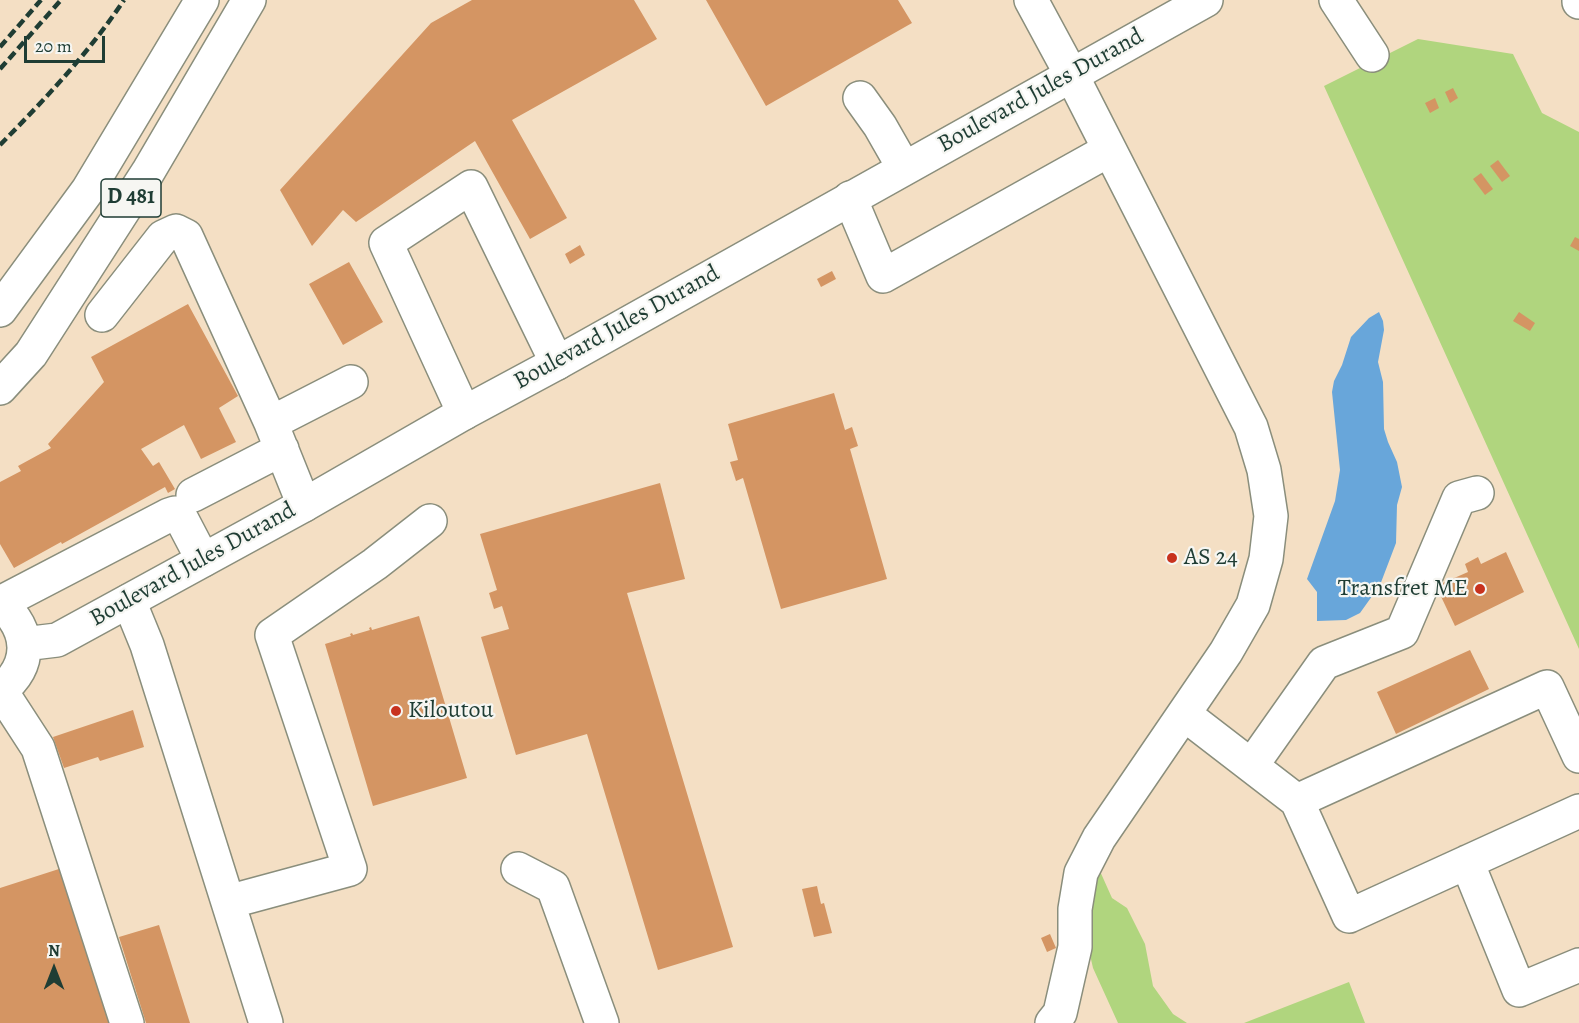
<!DOCTYPE html>
<style>
body{margin:0}
#map{position:relative;width:1579px;height:1023px;overflow:hidden;background:#f4dfc4;font-family:Alegreya,serif}
canvas{display:block}
.north{position:absolute;left:24px;top:939px;width:60px;height:60px;-webkit-text-stroke:4px #f6f6f2;paint-order:stroke;rotate:0deg;font-size:16px;font-weight:700;line-height:24px;text-align:center;color:#1f3d34}
.north::after{content:'';display:block;margin:auto;width:21px;height:27px;background:#1f3d34;clip-path:polygon(50% 0,100% 100%,50% 72%,0 100%)}
.scale{position:absolute;left:24px;top:36px;width:81px;height:27px;box-sizing:border-box;border:3px solid #1f3d34;border-top:0;padding-left:8px;font-size:18px;line-height:21px;white-space:nowrap;color:#1f3d34;-webkit-text-stroke:4px #f6f6f2;paint-order:stroke}
</style>
<div id="map">
<canvas width="1579" height="1023"></canvas>
<div class="north">N</div>
<div class="scale">20 m</div>
</div>
<script>
const ctx = document.querySelector('canvas').getContext('2d');
ctx.lineJoin = 'round';
function fill(path, color) {
  ctx.fillStyle = color;
  ctx.fill(path, 'evenodd');
}
function trace(path, color, width, dash) {
  ctx.strokeStyle = color;
  ctx.lineWidth = width;
  ctx.lineCap = dash ? 'butt' : 'round';
  ctx.setLineDash(dash || []);
  ctx.stroke(path);
}
function drawText(font, color, halo, rows, align = 'center') {
  ctx.font = font + ' Alegreya,serif';
  ctx.lineWidth = 4.5;
  ctx.setLineDash([]);
  ctx.textBaseline = 'middle';
  ctx.strokeStyle = halo;
  ctx.fillStyle = color;
  for (const [text, x, y, turn = 0] of rows) {
    ctx.save();
    ctx.translate(x, y);
    ctx.rotate((+turn || 0) * Math.PI / 180);
    ctx.textAlign = isNaN(turn) ? turn : align;
    if (halo) ctx.strokeText(text, 0, 0);
    ctx.fillText(text, 0, 0);
    ctx.restore();
  }
}
const green = new Path2D(`
 M1418 39 1513 54 1542 113 1579 132V649L1324 86Z
 M1099 869 1112 898 1127 908 1145 944 1153 986 1173 1014 1187 1023H1118L1093 968 1085 933Z
 M1349 982 1365 1023H1244Z`);
const water = new Path2D(`
 M1379 312 1383 321 1384 330 1378 362 1383 382 1384 429 1388 442 1397 462 1402 487 1397 505 1396 543 1380 585 1360 613 1346 620 1317 621V592L1307 579 1335 501 1340 470 1332 392 1334 381 1342 365 1351 337 1369 318Z`);
const building = new Path2D(`
 M472 0H634L657 39 512 120 567 218 530 239 475 141 356 222 343 210 312 246 280 190 431 23Z
 M706 0H898L912 23 766 106Z
 M1453 88 1458 98 1450 103 1445 92Z
 M1435 98 1439 108 1430 113 1425 103Z
 M1498 160 1510 176 1502 182 1490 166Z
 M1481 173 1493 189 1485 195 1473 179Z
 M1575 237 1579 239V251L1570 246Z
 M580 245 585 255 570 264 565 254Z
 M349 262 383 322 343 345 309 284Z
 M832 271 836 279 821 287 817 279Z
 M188 304 238 396 219 408 236 442 201 459 184 425 141 449 153 466 159 462 175 489 168 493 165 487 62 544 61 542 14 568 0 544V482L21 471 18 466 51 448 48 444 104 382 91 357Z
 M1519 312 1535 323 1530 331 1513 321Z
 M834 393 845 430 852 427 858 446 850 449 887 579 781 609 743 478 736 481 730 462 738 460 728 424Z
 M660 483 685 579 627 593 733 947 658 970 587 734 516 755 481 637 509 629 502 606 494 609 489 593 497 590 480 534Z
 M1506 552 1524 592 1455 626 1436 586 1468 572 1465 564 1478 557 1481 564Z
 M419 616 467 778 373 806 325 644 351 636 350 634 352 633 353 635 370 630 369 628 371 627 372 630Z
 M1470 650 1489 689 1396 734 1377 692Z
 M133 710 144 747 100 761 98 757 64 768 53 737Z
 M62 868 111 1023H0V888Z
 M817 886 821 904 824 903 832 933 814 937 802 889Z
 M159 925 190 1023H146L119 937Z
 M1050 934 1056 948 1047 952 1041 938Z`);
const minor = new Path2D(`
 M1031 0 1071 74 1251 427 1264 470 1271 516 1266 559 1253 605 1226 652 1099 838 1081 873 1075 909V947L1060 1013 1052 1023
 M1336 0 1372 55
 M860 98 880 126 904 168
 M850 198 883 276 1109 150
 M102 315 163 237 176 231 186 236 271 423 304 505
 M464 413 386 243 471 187 557 363
 M271 423 351 382
 M193 495 282 449
 M129 601 147 645 266 1023
 M0 603 169 515 175 513 180 516 203 560
 M1 691 38 748 127 1023
 M1184 714 1297 801 1349 916 1579 811
 M1252 765 1324 663 1402 632 1459 498 1477 493
 M1297 801 1547 687 1579 756
 M1467 862 1519 990 1579 965
 M518 869 553 887 602 1023
 M228 902 350 869 272 635 375 564 430 521`);
const major = new Path2D(`
 M0 603C31 630 33 665 0 691
 M24 644 57 640 304 505 464 413 557 363 1206 0`);
const highway = new Path2D(`
 M1579 0V2
 M0 310 88 190 202 0
 M0 388 31 354 148 172 249 0`);
const rail = new Path2D(`
 M0 47 41 0
 M0 69 61 0
 M0 145C45 99 88 54 124 0`);
const markers = [
 [1172,558,6,"#c8321e"],
 [1480,589,6,"#c8321e"],
 [396,711,6,"#c8321e"]
];
const shields = [
 [131,198,60]
];
const shieldNames = [
 ["D 481",131,198]
];
const streetNames = [
 ["Boulevard Jules Durand",1041,91,-29],
 ["Boulevard Jules Durand",617,328,-29],
 ["Boulevard Jules Durand",193,565,-29]
];
const poiNames = [
 ["AS 24",1184,558],
 ["Transfret ME",1468,589,"right"],
 ["Kiloutou",408,711]
];
fill(green, '#b0d57e');
fill(water, '#68a6da');
fill(building, '#d49563');
trace(minor, '#8a8e7c', 36);
trace(major, '#8a8e7c', 36);
trace(highway, '#8a8e7c', 36);
trace(minor, '#fff', 33);
trace(major, '#fff', 33);
trace(highway, '#fff', 33);
trace(rail, '#1f3d34', 4.5, [9, 4.5]);
for (const [x, y, r, color] of markers) {
  const dot = new Path2D();
  dot.arc(x, y, r, 0, 2 * Math.PI);
  ctx.fillStyle = color;
  ctx.fill(dot);
  trace(dot, '#f6f6f2', 2);
}
for (const [x, y, w] of shields) {
  const box = new Path2D();
  box.roundRect(x - w / 2, y - 19, w, 38, 4.5);
  ctx.fillStyle = '#f6f6f2';
  ctx.fill(box);
  trace(box, '#1f3d34', 1.5);
}
drawText('bold 22px', '#1f3d34', null, shieldNames);
drawText('24px', '#1f3d34', '#f6f6f2', streetNames);
drawText('24px', '#1f3d34', '#f6f6f2', poiNames, 'left');
</script>
